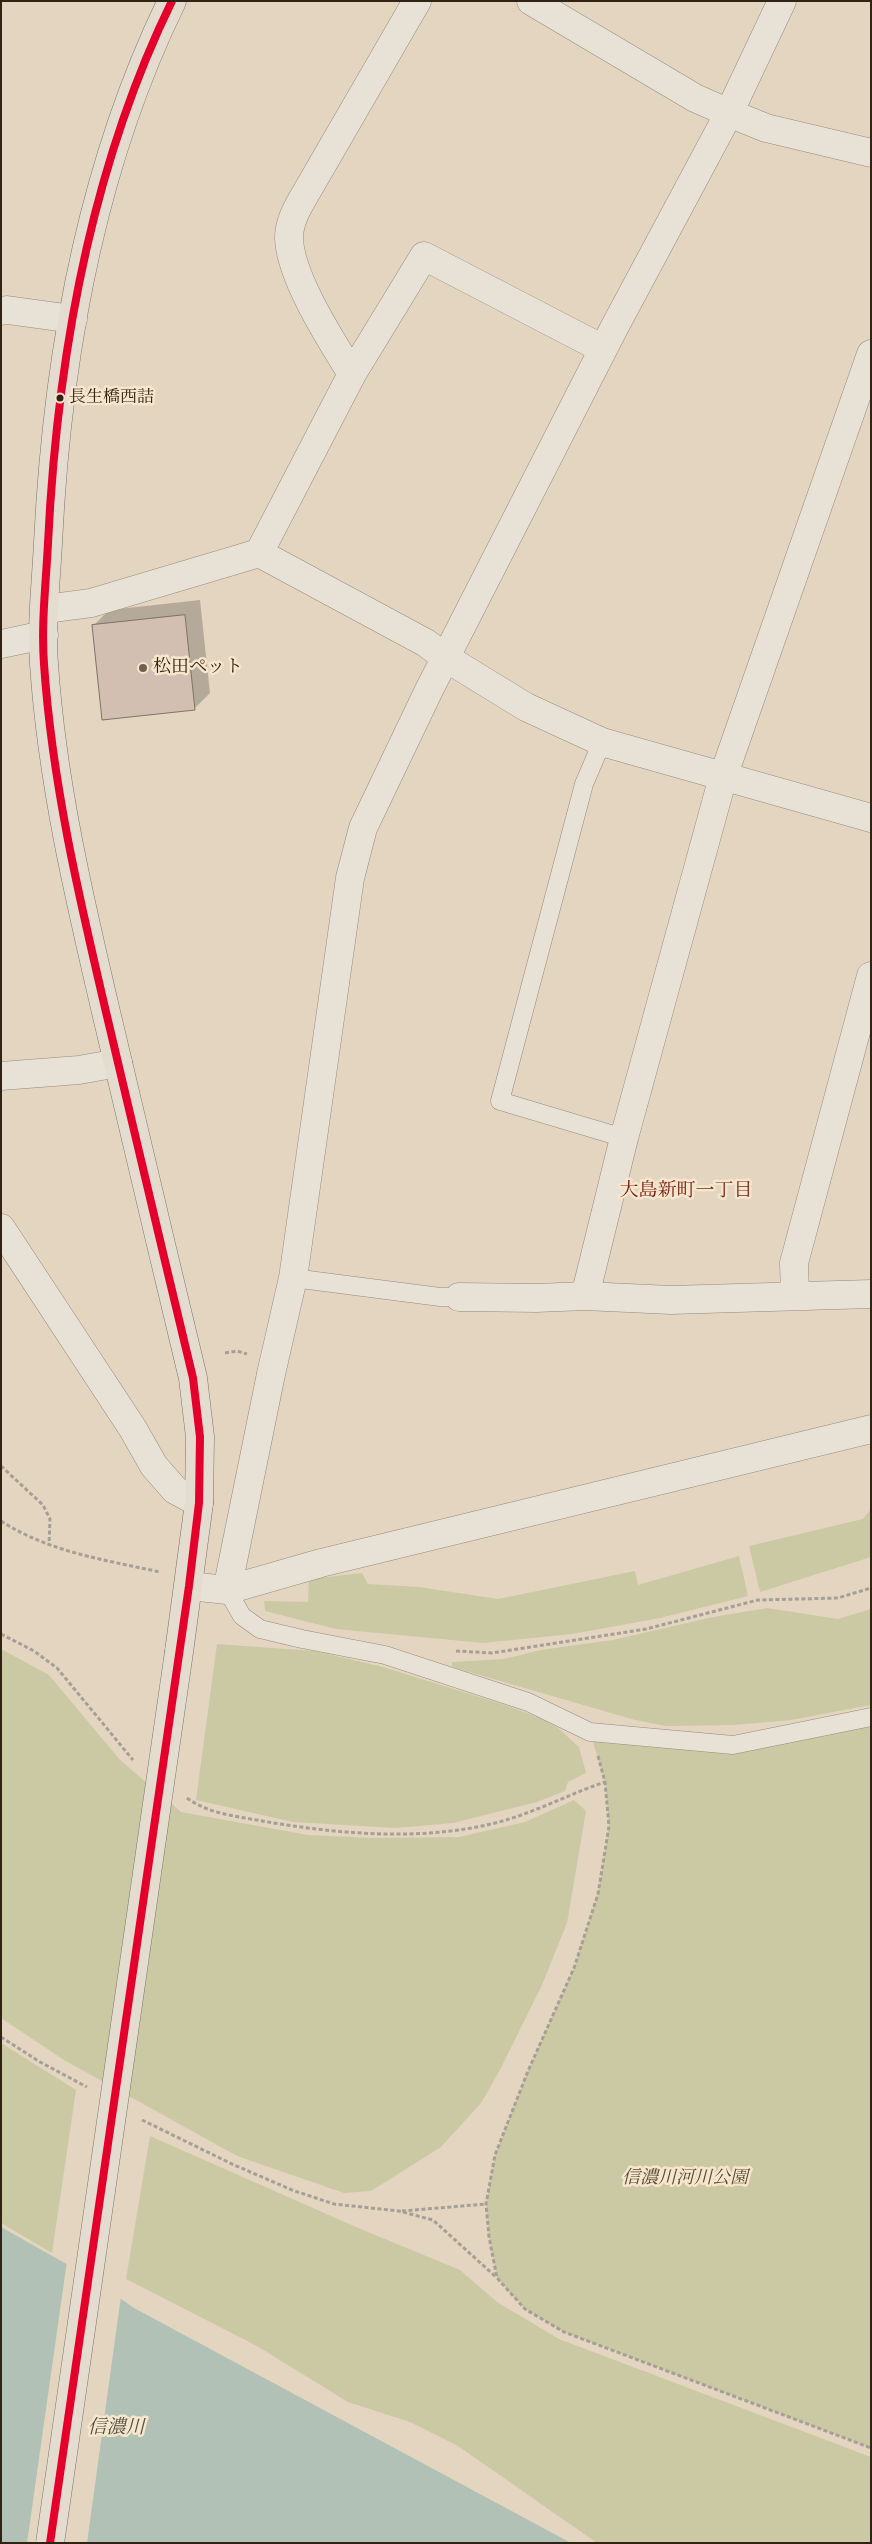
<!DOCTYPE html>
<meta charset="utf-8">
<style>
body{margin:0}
#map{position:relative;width:872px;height:2544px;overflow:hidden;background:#e3d5c0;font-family:"IM FELL Great Primer",serif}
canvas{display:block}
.frame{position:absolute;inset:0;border:2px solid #312313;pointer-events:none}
</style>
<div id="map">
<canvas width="872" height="2544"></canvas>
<div class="frame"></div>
</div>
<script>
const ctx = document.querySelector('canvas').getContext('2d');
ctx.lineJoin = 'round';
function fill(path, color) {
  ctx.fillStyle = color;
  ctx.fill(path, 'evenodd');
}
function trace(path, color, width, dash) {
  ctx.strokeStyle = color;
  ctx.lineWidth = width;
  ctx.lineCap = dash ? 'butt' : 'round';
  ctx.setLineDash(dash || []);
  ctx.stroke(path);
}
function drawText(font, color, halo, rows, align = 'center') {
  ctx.font = font + ' "IM FELL Great Primer","Noto Serif JP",serif';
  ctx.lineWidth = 5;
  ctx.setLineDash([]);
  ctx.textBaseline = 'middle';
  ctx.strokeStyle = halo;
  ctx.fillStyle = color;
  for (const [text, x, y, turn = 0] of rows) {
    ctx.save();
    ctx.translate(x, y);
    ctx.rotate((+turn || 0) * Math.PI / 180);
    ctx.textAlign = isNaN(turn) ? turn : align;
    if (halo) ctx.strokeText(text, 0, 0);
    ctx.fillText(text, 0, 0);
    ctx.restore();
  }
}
const green = new Path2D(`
 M871 1509V1557L760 1592 749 1546 863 1519Z
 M739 1556 748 1596 660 1618 572 1634 483 1643 336 1629 265 1611 264 1601 308 1602 309 1579 362 1573 368 1584 419 1587 498 1599 635 1571 638 1585Z
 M767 1608 838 1619 871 1609V1705L791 1720 734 1725 666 1726 635 1720 452 1667V1662L504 1659 541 1650 613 1640 713 1617Z
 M217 1644 315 1651 383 1667 505 1705 540 1718 558 1728 579 1747 586 1773 568 1782 565 1791 537 1802 453 1823 396 1828 293 1822 196 1800Z
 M1 1649 49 1675 120 1760 181 1812 308 1835 375 1838 459 1837 525 1822 574 1800 586 1811 567 1923 542 1985 500 2070 481 2103 441 2147 371 2191 344 2193 237 2156 64 2060 1 2018Z
 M871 1717V2448L564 2332 525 2309 497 2278 489 2237 486 2204 495 2155 528 2071 574 1968 598 1894 609 1826 605 1782 590 1732 733 1745Z
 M1 2043 76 2090 52 2253 1 2223Z
 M150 2136 356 2227 460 2270 497 2302 559 2339 871 2457V2543H597L458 2446 410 2422 348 2402 257 2346 126 2279Z`);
const water = new Path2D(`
 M1 2227 93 2279 134 2308 571 2543H1Z`);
const pier = new Path2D(`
 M67 2261 121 2296 87 2543H27Z`);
const shadow = new Path2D(`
 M200 600 210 693 194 709 93 626 109 610Z`);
const building = new Path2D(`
 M185 615 195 710 102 720 92 625Z`);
const path = new Path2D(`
 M225 1353 237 1351 247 1354
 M1 1466 43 1505 50 1519 49 1545
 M1 1521C49 1552 105 1560 160 1572
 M1 1634 34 1651 57 1668 133 1760
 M456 1651 492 1653 646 1629 758 1600 838 1598 871 1588
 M598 1756 605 1782 609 1826 598 1894 574 1968 528 2071 495 2155 486 2204 489 2237 497 2278 525 2309 564 2332 871 2448
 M187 1798C209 1814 236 1816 262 1821 338 1834 423 1842 499 1822 536 1812 569 1794 605 1782
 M1 2037 40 2062 87 2087
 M142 2120 232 2164 292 2190 334 2204 399 2211 433 2220 496 2277
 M402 2211 486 2204`);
const service = new Path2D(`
 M602 742 584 784 500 1101 624 1138
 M293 1278 440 1297H459
 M227 1590 242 1616 260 1629 302 1639 385 1655 528 1702 590 1732 733 1745 871 1717`);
const minor = new Path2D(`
 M729 113 766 128 871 153
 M1 311 7 310 73 319
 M352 374C331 340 290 277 289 238 289 223 296 210 303 198L417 1
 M259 553 352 374 424 256 603 349
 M45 609 91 603 259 553 426 643 446 658 526 707 602 742 871 818
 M1 644 44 635
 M1 1228 133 1429 154 1466 175 1490 199 1503
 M795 1295 794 1263 871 976
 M585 1296 624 1138 723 777 871 354
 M459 1297 536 1298 585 1296 671 1300 871 1294
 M189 1586 227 1590 271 1374 293 1278 350 878 363 828 429 690 614 328 729 113 782 1
 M227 1590 321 1563 871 1429`);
const tertiary = new Path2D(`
 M531 1 695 98 729 113
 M1 1076 79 1070 118 1063`);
const trunk = new Path2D(`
 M172 1C90 169 57 358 48 543 46 583 41 624 44 664 52 782 79 897 106 1012 134 1134 164 1256 193 1378L200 1437 199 1503 179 1652`);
const trunkBridge = new Path2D(`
 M50 2543 179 1652`);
const bus1 = new Path2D(`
 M50 2543 189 1586 199 1503 200 1437 193 1378C164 1256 134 1134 106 1012 79 897 52 782 44 664 41 624 46 583 48 543 57 358 90 169 172 1`);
const markers = [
 [60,398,4.5,"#312313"],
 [143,668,5,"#6f6150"]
];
const busNames = [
 ["長生橋西詰",69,398]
];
const poiNames = [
 ["松田ペット",153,668]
];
const parkNames = [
 ["信濃川河川公園",685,2179]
];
const neighbourhoodNames = [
 ["大島新町一丁目",686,1191]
];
const waterNames = [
 ["信濃川",116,2428]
];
fill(green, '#cbc9a4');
fill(water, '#b1c1b5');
fill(pier, '#e3d5c0');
fill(shadow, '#0003');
fill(building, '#d3bfb2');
trace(building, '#7c7366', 1);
trace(service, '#958b7d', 19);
trace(minor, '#958b7d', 29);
trace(tertiary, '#958b7d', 29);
trace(trunk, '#7c7366', 29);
trace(path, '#a69f96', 3, [4, 2.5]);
trace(service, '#e8e1d6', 18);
trace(minor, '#e8e1d6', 28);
trace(tertiary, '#e8e1d6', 28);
trace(trunk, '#e4dccf', 28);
trace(trunkBridge, '#7c7366', 29, []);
trace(trunkBridge, '#e4dccf', 28);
trace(bus1, '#e4002b', 8);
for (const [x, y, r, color] of markers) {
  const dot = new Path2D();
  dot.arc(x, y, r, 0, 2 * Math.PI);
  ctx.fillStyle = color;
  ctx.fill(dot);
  trace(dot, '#f6e6cd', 2);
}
drawText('17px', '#312313', '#f6e6cd', busNames, 'left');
drawText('18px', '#312313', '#f6e6cd', poiNames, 'left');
drawText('italic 18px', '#534a32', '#f6e6cd', parkNames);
drawText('19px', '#7a1f14', '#f6e6cd', neighbourhoodNames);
drawText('italic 19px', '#515042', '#f6e6cd', waterNames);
</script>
